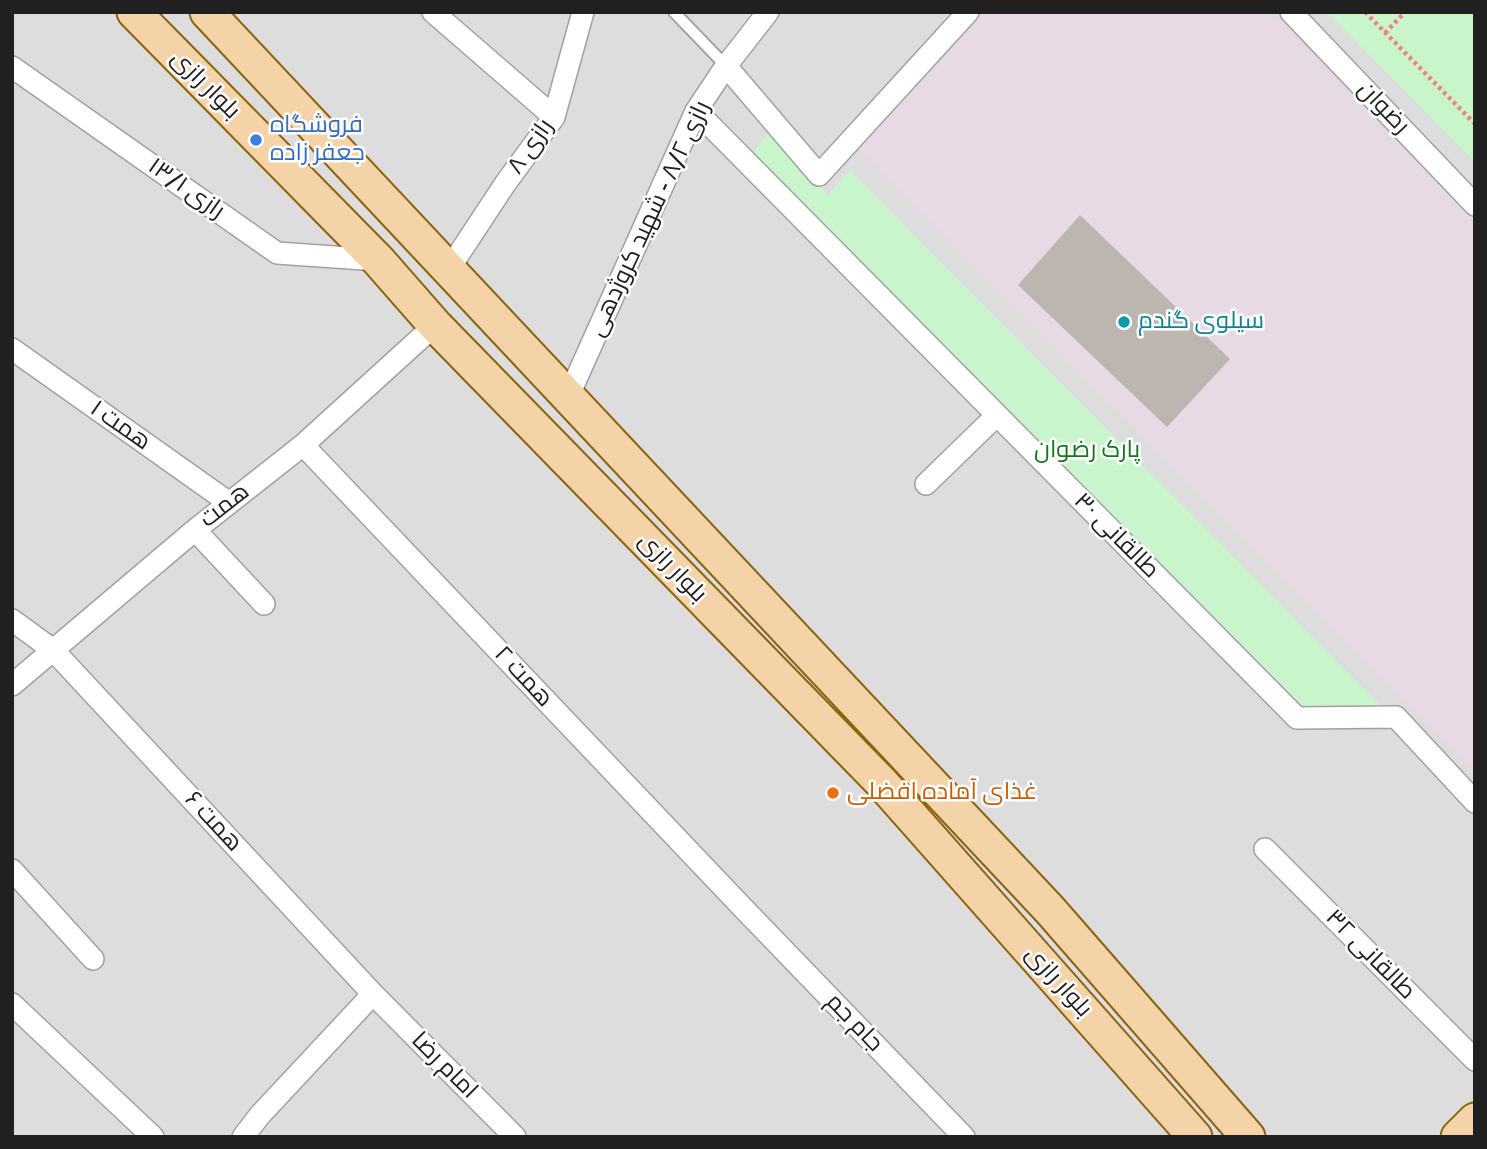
<!DOCTYPE html>
<meta charset="utf-8">
<style>
body{margin:0}
#map{position:relative;width:1487px;height:1149px;overflow:hidden;background:#efede7;font-family:Signika,sans-serif}
canvas{display:block}
.frame{position:absolute;inset:0;border:14px solid #202020;pointer-events:none}
</style>
<div id="map">
<canvas width="1487" height="1149"></canvas>
<div class="frame"></div>
</div>
<script>
const ctx = document.querySelector('canvas').getContext('2d');
ctx.lineJoin = 'round';
function fill(path, color) {
  ctx.fillStyle = color;
  ctx.fill(path, 'evenodd');
}
function trace(path, color, width, dash) {
  ctx.strokeStyle = color;
  ctx.lineWidth = width;
  ctx.lineCap = dash ? 'butt' : 'round';
  ctx.setLineDash(dash || []);
  ctx.stroke(path);
}
function drawText(font, color, halo, rows, align = 'center') {
  ctx.font = font + ' Signika,Cairo,sans-serif';
  ctx.lineWidth = 5;
  ctx.setLineDash([]);
  ctx.textBaseline = 'middle';
  ctx.strokeStyle = halo;
  ctx.fillStyle = color;
  for (const [text, x, y, turn = 0] of rows) {
    ctx.save();
    ctx.translate(x, y);
    ctx.rotate((+turn || 0) * Math.PI / 180);
    ctx.textAlign = isNaN(turn) ? turn : align;
    if (halo) ctx.strokeText(text, 0, 0);
    ctx.fillText(text, 0, 0);
    ctx.restore();
  }
}
const residential = new Path2D(`
 M12 12H1475V1137H12Z`);
const industrial = new Path2D(`
 M978 12H1269L1475 220V773L849 139Z`);
const park = new Path2D(`
 M1327 12H1475V162Z
 M768 133 828 195 850 170 1381 706H1299L752 155Z`);
const building = new Path2D(`
 M1080 215 1230 359 1167 427 1018 285Z`);
const path = new Path2D(`
 M1365 12 1475 124
 M1385 33 1405 12`);
const service = new Path2D(`
 M674 12 726 66`);
const minor = new Path2D(`
 M433 12 554 117
 M1291 12 1475 205
 M726 66 819 175 968 12
 M12 67 277 253 378 260
 M696 111 1297 718 1396 717 1475 802
 M449 269 505 184 554 117 583 12
 M12 349 228 502
 M568 397 696 111 726 66 768 12
 M303 445 744 909 964 1137
 M926 484 997 415
 M195 530 264 604
 M12 620 53 650 373 994 515 1137
 M12 685 195 530 303 445 435 325
 M1265 849 1475 1060
 M12 870 93 959
 M12 1004 153 1137
 M243 1137 260 1115 373 994`);
const primary = new Path2D(`
 M134 12 378 260 435 325 881 782 1195 1137
 M207 12 1050 910 1248 1137
 M1458 1137 1475 1120`);
const markers = [
 [256,140,7,"#3f7fe0"],
 [1124,322,7,"#0f9aa8"],
 [833,793,7,"#e8710a"]
];
const streetNames = [
 ["بلوار رازی",205,85,45],
 ["رضوان",1383,108,46],
 ["رازی ۸",531,147,-55],
 ["رازی ۱۳/۱",186,189,35],
 ["رازی ۸/۲ - شهید کروژدهی",650,219,-65],
 ["همت ۱",120,426,35],
 ["همت",225,506,-38],
 ["طالقانی ۳۰",1116,536,45],
 ["بلوار رازی",672,568,46],
 ["همت ۲",523,677,47],
 ["همت ۶",213,822,47],
 ["طالقانی ۳۲",1370,955,45],
 ["بلوار رازی",1058,982,48],
 ["جام جم",854,1023,46],
 ["امام رضا",444,1066,45]
];
const shopNames = [
 ["فروشگاه",270,126],
 ["جعفر زاده",270,154]
];
const cultureNames = [
 ["سیلوی گندم",1138,322]
];
const parkNames = [
 ["پارک رضوان",1087,451]
];
const foodNames = [
 ["غذای آماده افضلی",847,793]
];
fill(residential, '#dedddd');
fill(industrial, '#e8dae5');
fill(park, '#c9f5cc');
fill(building, '#bdb6b0');
trace(service, '#a1a1a1', 14);
trace(minor, '#a1a1a1', 24);
trace(primary, '#8d640e', 37);
trace(path, '#ed867a', 4.5, [3.5, 3.5]);
trace(service, '#fff', 10);
trace(minor, '#fff', 21);
trace(primary, '#f4d3a8', 33);
for (const [x, y, r, color] of markers) {
  const dot = new Path2D();
  dot.arc(x, y, r, 0, 2 * Math.PI);
  ctx.fillStyle = color;
  ctx.fill(dot);
  trace(dot, '#fff', 2.5);
}
drawText('24px', '#202020', '#fff', streetNames);
drawText('24px', '#366cbe', '#fff', shopNames, 'left');
drawText('24px', '#0d838f', '#fff', cultureNames, 'left');
drawText('24px', '#16751e', '#fff', parkNames);
drawText('24px', '#c56008', '#fff', foodNames, 'left');
</script>
